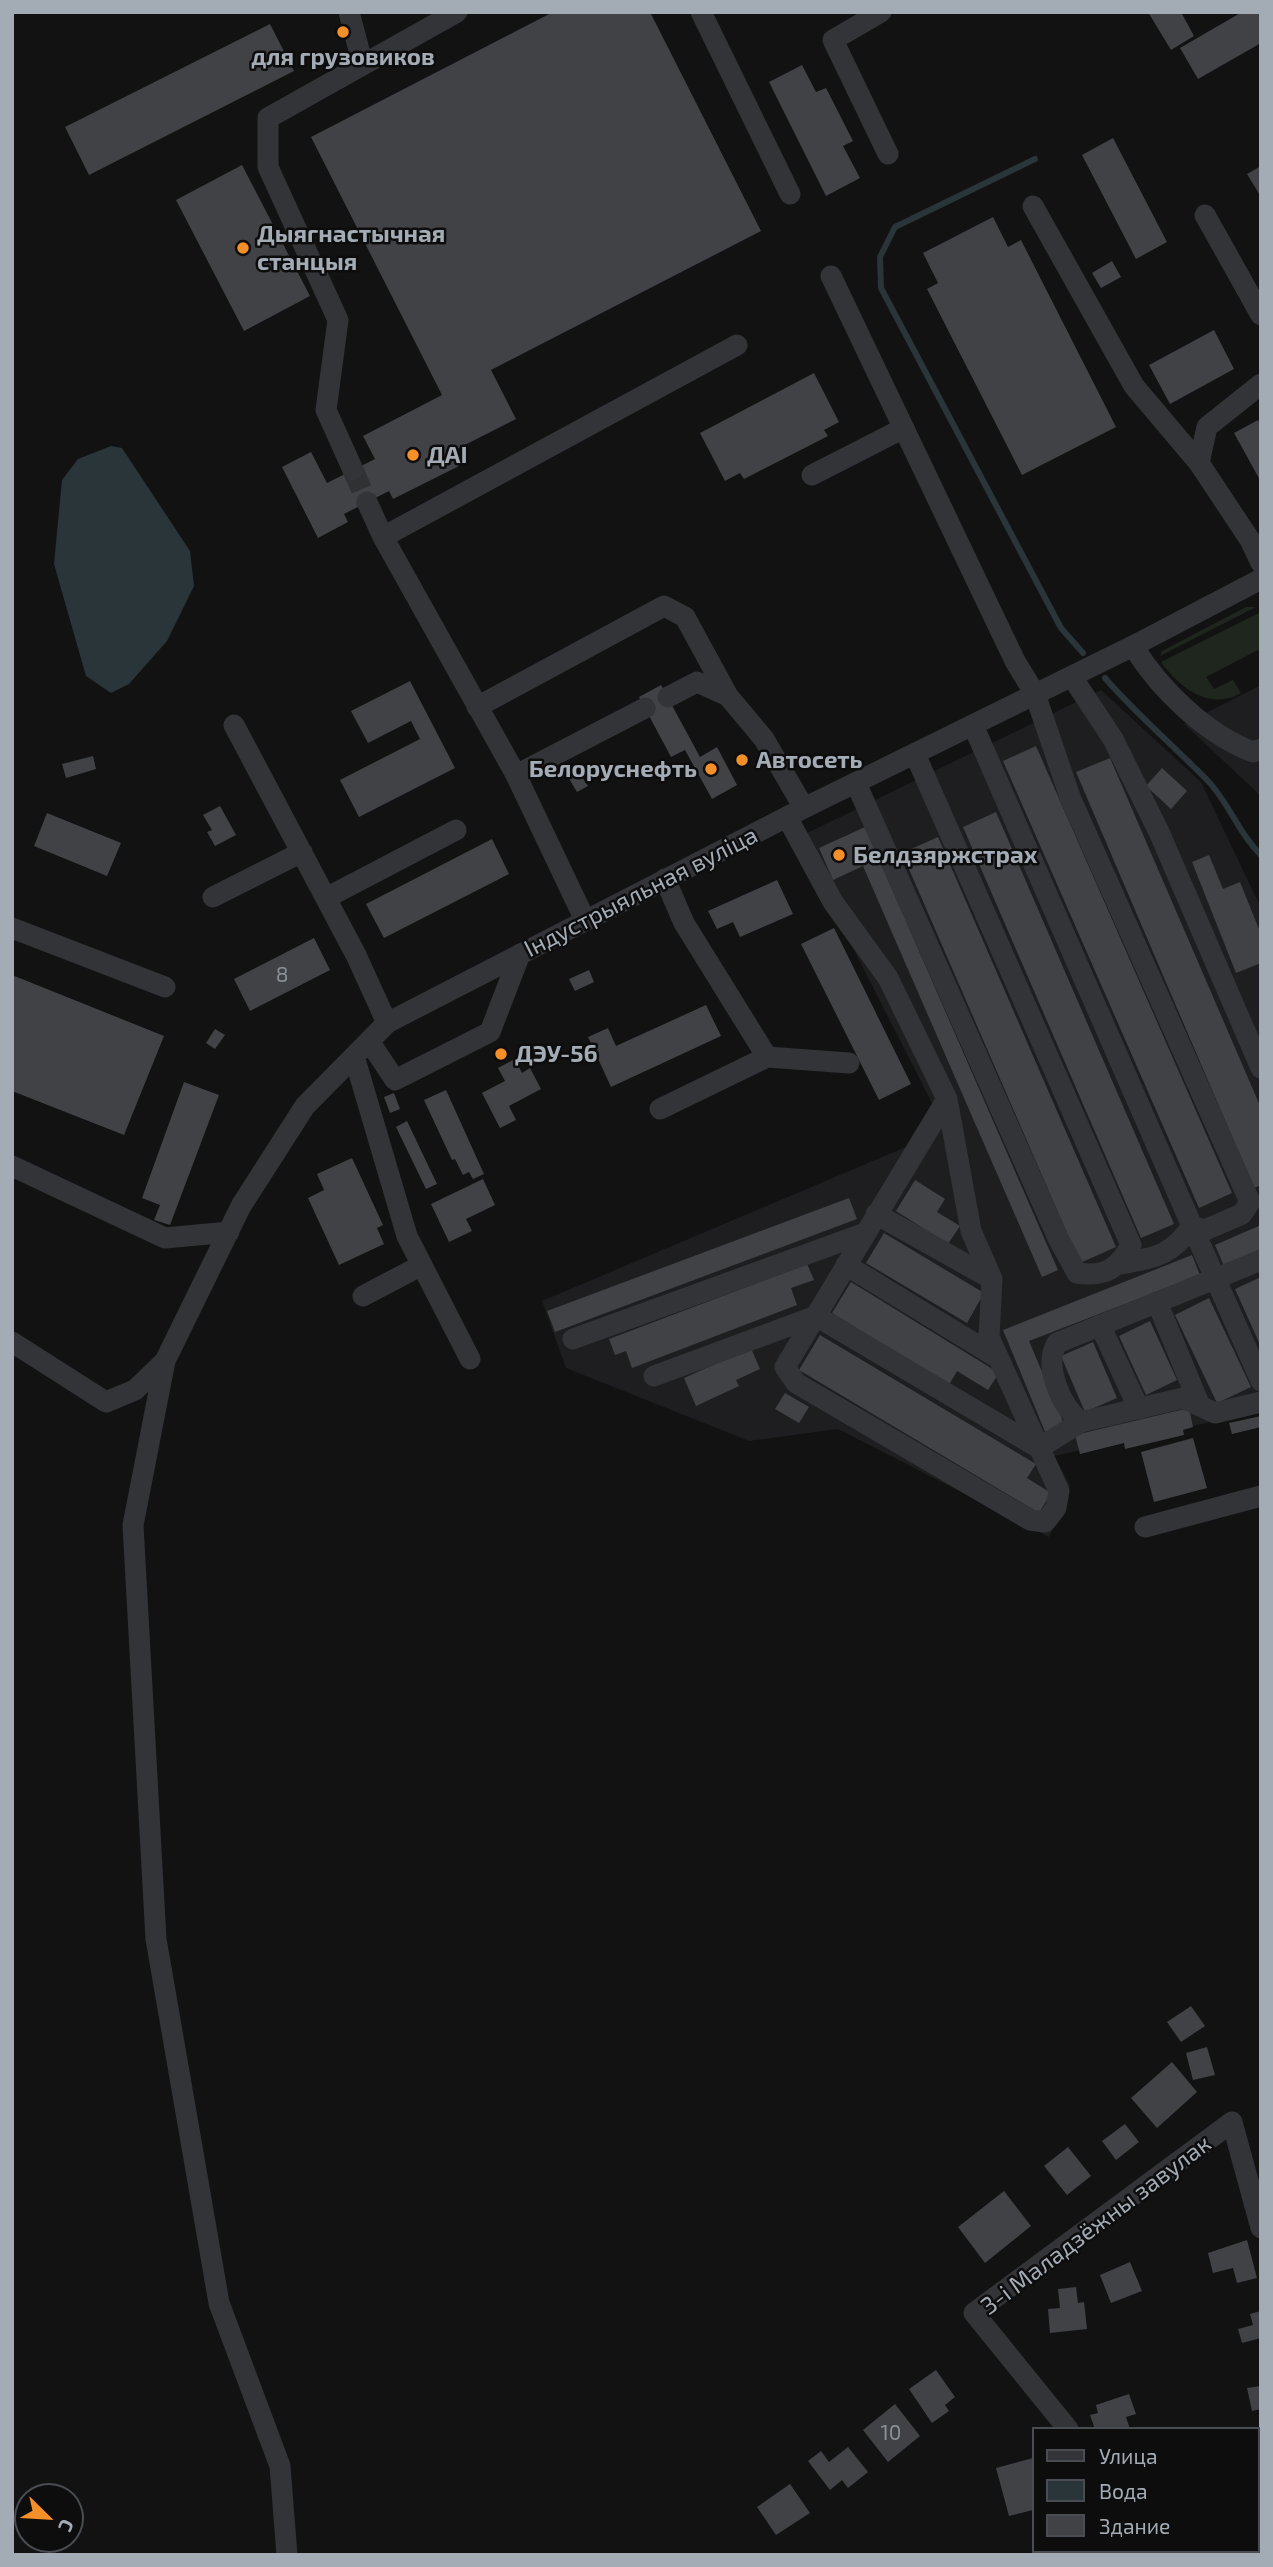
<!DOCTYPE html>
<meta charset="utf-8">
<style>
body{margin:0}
#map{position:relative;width:1273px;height:2567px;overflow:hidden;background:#121213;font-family:"Exo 2",sans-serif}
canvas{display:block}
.frame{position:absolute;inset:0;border:14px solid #a3abb4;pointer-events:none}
.legend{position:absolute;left:1032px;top:2427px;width:228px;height:126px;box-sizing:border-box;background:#0d0d0e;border:2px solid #494c50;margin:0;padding:9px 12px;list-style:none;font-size:21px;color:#a3abb4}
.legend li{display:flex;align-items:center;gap:14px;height:35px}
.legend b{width:35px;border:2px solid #494c50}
.north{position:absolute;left:14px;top:2483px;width:70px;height:70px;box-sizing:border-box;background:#0d0d0e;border:2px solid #494c50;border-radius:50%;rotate:114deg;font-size:19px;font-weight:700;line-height:28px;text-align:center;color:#a3abb4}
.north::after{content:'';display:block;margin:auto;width:24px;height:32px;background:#f58f28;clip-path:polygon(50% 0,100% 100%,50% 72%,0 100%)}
</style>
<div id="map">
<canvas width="1273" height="2567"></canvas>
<div class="frame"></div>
<ul class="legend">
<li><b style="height:9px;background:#333438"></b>Улица</li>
<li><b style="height:19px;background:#2a3539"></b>Вода</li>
<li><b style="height:19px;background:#404246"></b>Здание</li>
</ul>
<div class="north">С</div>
</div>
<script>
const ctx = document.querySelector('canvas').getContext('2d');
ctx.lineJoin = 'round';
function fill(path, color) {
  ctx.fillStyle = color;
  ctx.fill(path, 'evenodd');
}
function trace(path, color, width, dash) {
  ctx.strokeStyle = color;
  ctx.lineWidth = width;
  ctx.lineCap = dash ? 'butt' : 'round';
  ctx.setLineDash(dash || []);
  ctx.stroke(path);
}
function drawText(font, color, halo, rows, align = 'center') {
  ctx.font = font + ' "Exo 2",sans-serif';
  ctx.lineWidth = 5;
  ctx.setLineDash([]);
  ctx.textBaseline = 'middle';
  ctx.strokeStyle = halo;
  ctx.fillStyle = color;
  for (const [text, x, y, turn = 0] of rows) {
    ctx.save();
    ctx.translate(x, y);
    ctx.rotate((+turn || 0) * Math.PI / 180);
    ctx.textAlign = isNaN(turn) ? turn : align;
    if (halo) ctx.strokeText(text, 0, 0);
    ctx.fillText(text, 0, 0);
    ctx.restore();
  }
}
const built = new Path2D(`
 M1261 685V796L1184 724Z
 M1101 690 1201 782 1261 908V1411L1054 1456 1070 1485 1049 1537 838 1429 749 1441 566 1368 542 1301 920 1141 937 1113 797 838Z`);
const green = new Path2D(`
 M1246 607H1256L1160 656 1162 651Z
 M1261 612V653L1258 650 1206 677 1214 689 1233 680 1241 693C1209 711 1180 688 1161 662Z`);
const water = new Path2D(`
 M111 446 122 448 190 551 194 586 167 641 129 684 111 693 86 676 54 564 62 480 78 459Z`);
const stream = new Path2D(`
 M1035 159 895 227 880 257 881 288 1061 628 1083 653
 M1105 678C1137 715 1174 746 1208 781 1229 803 1239 834 1261 855`);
const building = new Path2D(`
 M553 12H650L761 231 491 370 516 419 451 452 459 466 393 499 389 491 344 514 348 522 318 538 282 467 311 452 327 483 375 459 363 436 442 395 311 137Z
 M1148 12H1181L1194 36 1171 50Z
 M1242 12H1261V43L1198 79 1180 48Z
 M270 24 294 71 89 175 65 127Z
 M802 65 816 92 826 88 853 141 843 146 860 178 826 196 769 82Z
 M1113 138 1167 242 1136 259 1082 155Z
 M242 165 310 296 244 331 176 200Z
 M1261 166V197L1247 174Z
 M993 217 1008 247 1021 240 1116 427 1022 475 927 289 938 283 923 253Z
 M1112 261 1121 277 1101 288 1092 273Z
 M1214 330 1234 369 1170 404 1149 365Z
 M814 373 839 422 824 430 828 436 744 479 740 473 725 481 700 433Z
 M1258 420 1261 426V482L1234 433Z
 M410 681 455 768 359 817 340 780 420 739 411 721 368 743 351 711Z
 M661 685 700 757 717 747 737 785 712 799 685 750 671 757 639 697Z
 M1036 746 1232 1193 1199 1208 1003 761Z
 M93 756 96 769 66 778 62 764Z
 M1110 758 1261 1108V1185L1254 1188 1076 772Z
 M1162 768 1187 791 1171 809 1146 786Z
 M578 771 588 786 577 792 568 777Z
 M220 806 236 835 215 846 207 832 212 830 203 815Z
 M996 812 1174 1224 1141 1238 963 827Z
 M47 813 121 843 107 876 34 846Z
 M865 827 1058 1270 1042 1277 863 866 833 880 819 848Z
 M938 837 1116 1247 1080 1263 902 853Z
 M492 839 509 874 384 938 366 904Z
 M1209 855 1223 889 1240 882 1261 934V963L1236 973 1192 862Z
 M777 880 793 914 740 937 733 922 717 929 708 911Z
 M834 928 911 1084 879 1100 801 944Z
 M314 938 330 970 250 1011 234 979Z
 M589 970 594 982 575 991 569 979Z
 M12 975 164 1036 124 1135 12 1091Z
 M706 1005 721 1036 611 1087 588 1037 608 1028 616 1046Z
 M215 1029 225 1035 215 1049 206 1043Z
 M515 1059 522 1073 530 1068 541 1089 509 1106 516 1120 500 1128 482 1093 505 1081 498 1068Z
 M184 1082 219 1095 170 1225 154 1220 160 1205 142 1198Z
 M446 1090 484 1174 473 1179 469 1172 463 1175 455 1159 452 1160 424 1100Z
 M394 1093 400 1109 390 1113 384 1097Z
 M407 1121 437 1184 426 1189 396 1127Z
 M352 1158 383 1225 377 1228 384 1244 339 1265 308 1198 324 1190 317 1174Z
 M483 1179 495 1205 466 1219 472 1231 449 1242 431 1204Z
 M915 1180 945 1199 937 1212 960 1226 948 1244 896 1211Z
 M849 1198 857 1219 555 1332 547 1311Z
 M1261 1225V1250L1224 1266 1215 1245Z
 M884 1233 984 1293 967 1323 866 1263Z
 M1192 1255 1200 1275 1029 1341 1065 1426 1046 1434 1003 1330Z
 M807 1264 814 1280 791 1288 797 1305 632 1368 626 1351 615 1355 609 1339Z
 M1261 1277V1347L1235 1289Z
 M851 1282 999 1373 988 1390 957 1371 949 1385 832 1313Z
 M1209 1298 1251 1387 1217 1403 1175 1315Z
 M1150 1321 1177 1380 1146 1395 1119 1336Z
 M820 1335 1036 1464 1027 1478 1051 1493 1039 1513 799 1370Z
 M1093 1342 1117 1398 1085 1412 1061 1356Z
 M751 1348 760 1369 736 1380 739 1386 696 1406 684 1378Z
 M785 1393 809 1407 799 1423 775 1409Z
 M1189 1408 1193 1427 1183 1430 1184 1435 1125 1449 1124 1443 1080 1454 1075 1435Z
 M1261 1416V1427L1232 1434 1229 1423Z
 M1193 1438 1207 1488 1154 1502 1141 1452Z
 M1191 2006 1205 2026 1181 2042 1167 2022Z
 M1207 2047 1215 2075 1193 2080 1186 2053Z
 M1172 2062 1197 2092 1157 2128 1131 2098Z
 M1125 2124 1139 2142 1116 2160 1102 2141Z
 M1068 2147 1091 2176 1067 2195 1044 2166Z
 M1004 2191 1031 2226 985 2263 958 2227Z
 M1247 2240 1257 2278 1237 2283 1233 2268 1213 2273 1208 2253Z
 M1130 2262 1142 2291 1111 2303 1100 2275Z
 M1076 2287 1078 2303 1084 2302 1087 2329 1050 2333 1048 2309 1060 2308 1058 2289Z
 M1261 2311V2338L1242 2343 1238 2329 1253 2325 1250 2314Z
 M936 2370 955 2397 945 2405 949 2411 932 2423 909 2389Z
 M1261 2386V2409L1252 2411 1247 2388Z
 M1129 2394 1136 2414 1126 2417 1130 2429H1095L1090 2415 1098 2413 1096 2405Z
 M895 2404 920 2436 888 2462 863 2430Z
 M848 2447 868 2472 848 2488 842 2480 830 2490 808 2461 821 2451 829 2462Z
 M1033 2458V2510L1009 2516 996 2468Z
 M790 2484 810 2513 776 2535 757 2507Z`);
const minorTunnel = new Path2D(`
 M353 470 367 502`);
const minor = new Path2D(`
 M349 12 363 65
 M701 12 790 194
 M881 12 833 40 888 154
 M1033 206 1134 386 1199 463 1250 540 1261 563
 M1205 215 1261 315
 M831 276 1015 661 1035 694 1070 797 1250 1202 1242 1214 1205 1230 1192 1226 973 725
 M1199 463 1207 427 1261 384
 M353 470 326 410 338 320 268 167V118L457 12
 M812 475 904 428
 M367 502 383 537 516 775 585 920
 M383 537 737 345
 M1133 646C1160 690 1206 734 1253 752L1261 749
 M1072 677 1113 739 1159 832 1261 1068
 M668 697 697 682 728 696 764 739 804 808
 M477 707 664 606 685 617 728 696
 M234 725 356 955 387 1023
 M516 775 645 708
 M856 783 1058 1238 1077 1273C1105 1277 1118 1269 1131 1245L915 754
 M787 817 833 902 888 978 947 1099 971 1231 992 1279 989 1337 1059 1491 1056 1508 1045 1522 1030 1520 796 1383 785 1367 947 1099
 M665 879 684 923 767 1057 849 1063
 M213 897 302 852
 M326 898 456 830
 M12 928 165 987
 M369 1041 395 1080 490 1032 520 954
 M354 1056 407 1236 470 1359
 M660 1109 767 1057
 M12 1166 165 1238 229 1232
 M876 1214 992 1279
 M1261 1260 1057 1343C1043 1366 1061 1406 1081 1422L1183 1398 1215 1413 1261 1402
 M1121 1264C1156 1257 1171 1256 1192 1226L1261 1381
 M846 1265 998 1358
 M363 1296 422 1265
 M1157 1302 1200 1406
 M1100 1325 1139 1409
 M573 1339 865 1233
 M12 1342 106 1402 135 1390 165 1361
 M654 1376 816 1316 1039 1448 1081 1422
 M1145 1527 1261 1496
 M1068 2429 974 2313 1232 2122 1261 2228
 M1099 2551 1100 2555
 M287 2555 280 2466 219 2303 156 1939 133 1525 165 1361 241 1206 305 1106 387 1023 804 808 1133 646 1261 579`);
const markers = [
 [343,32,7,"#f58f28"],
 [243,248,7,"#f58f28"],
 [413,455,7,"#f58f28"],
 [742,760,7,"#f58f28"],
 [711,769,7,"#f58f28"],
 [839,855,7,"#f58f28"],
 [501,1054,7,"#f58f28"]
];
const numberNames = [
 ["8",282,975],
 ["10",891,2433]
];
const poiNames = [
 ["для грузовиков",343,57,"center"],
 ["Дыягнастычная",257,234],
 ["станцыя",257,262],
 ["ДАІ",427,455],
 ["Автосеть",756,760],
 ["Белоруснефть",697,769,"right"],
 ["Белдзяржстрах",853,855],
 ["ДЭУ-56",515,1054]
];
const streetNames = [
 ["Індустрыяльная вуліца",641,892,-27],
 ["3-і Маладзёжны завулак",1096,2225,-37]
];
fill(built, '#1e1e20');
fill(green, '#1e261e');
fill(water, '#2a3539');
trace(stream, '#2a3539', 6);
fill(building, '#404246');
trace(minorTunnel, '#2f3133', 21, [21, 10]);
trace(minor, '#333438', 21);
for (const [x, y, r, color] of markers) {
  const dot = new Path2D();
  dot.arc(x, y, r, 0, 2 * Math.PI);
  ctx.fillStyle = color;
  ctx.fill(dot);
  trace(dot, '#0d0d0e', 2.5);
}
drawText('21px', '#8a9198', null, numberNames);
drawText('bold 24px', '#a3abb4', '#0d0d0e', poiNames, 'left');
drawText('24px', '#a3abb4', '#0d0d0e', streetNames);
</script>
